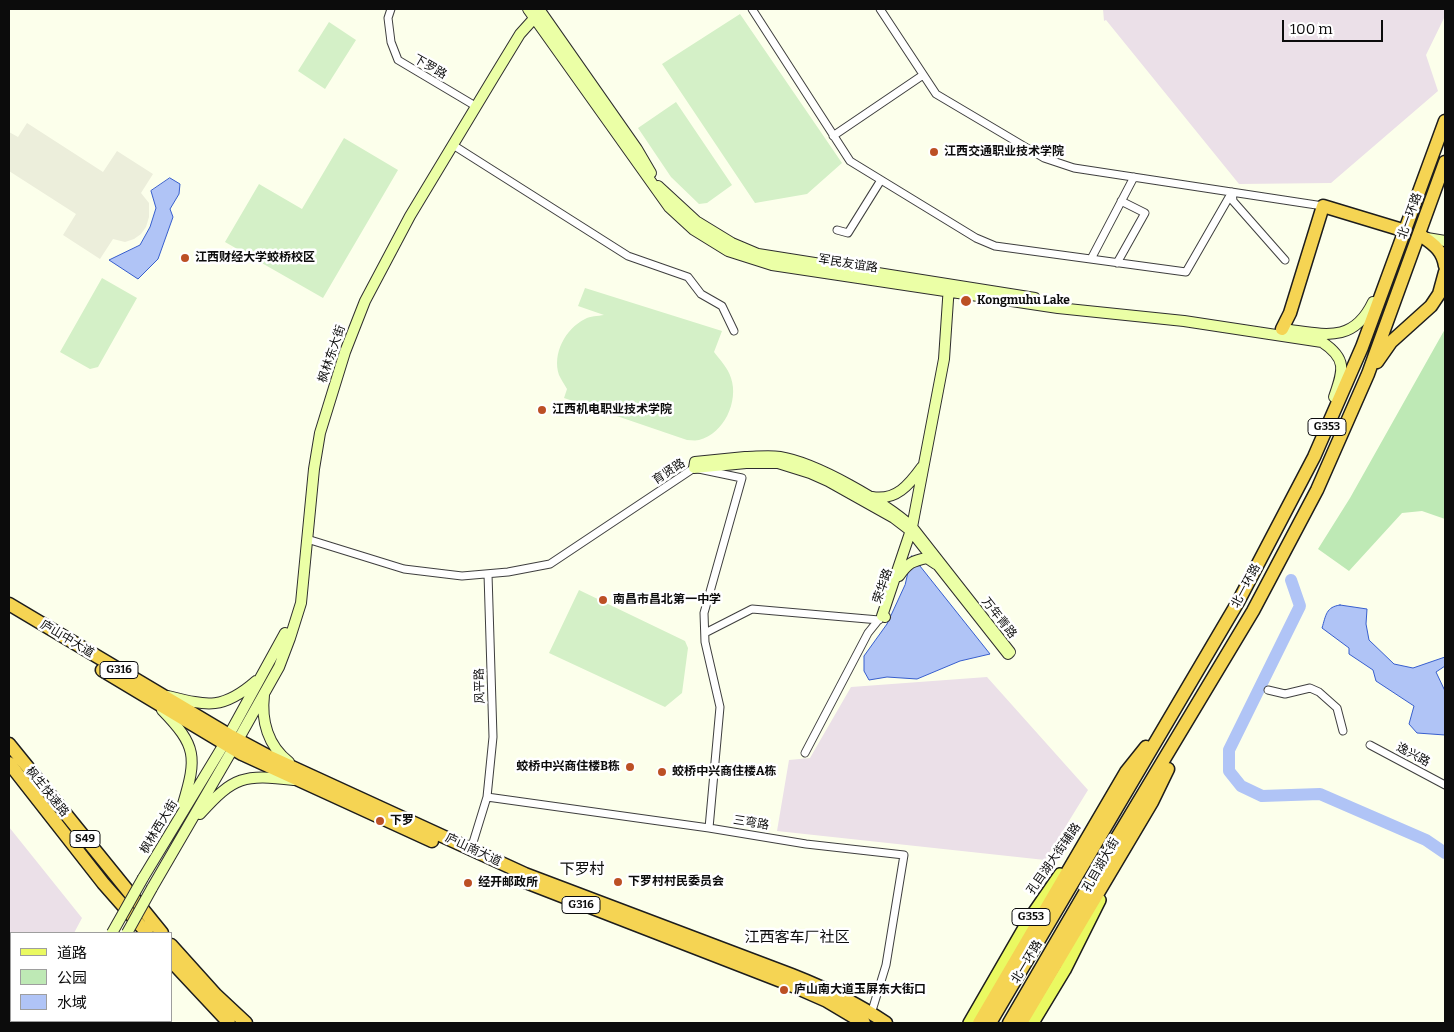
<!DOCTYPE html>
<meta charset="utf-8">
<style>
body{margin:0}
#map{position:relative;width:1454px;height:1032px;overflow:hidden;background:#fcffeb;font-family:Bitter,"Noto Sans SC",serif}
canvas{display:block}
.frame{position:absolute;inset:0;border:10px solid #0c0c0c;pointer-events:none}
.legend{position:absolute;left:10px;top:932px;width:162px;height:90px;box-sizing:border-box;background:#fff;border:1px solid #9e9e9e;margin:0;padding:6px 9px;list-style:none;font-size:15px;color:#0c0c0c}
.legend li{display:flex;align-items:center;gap:10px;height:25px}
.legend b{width:25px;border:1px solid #9e9e9e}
.scale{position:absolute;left:1282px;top:20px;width:101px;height:22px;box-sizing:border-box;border:2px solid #0c0c0c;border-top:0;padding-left:6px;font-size:15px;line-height:18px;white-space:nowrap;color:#0c0c0c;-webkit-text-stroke:4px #fff;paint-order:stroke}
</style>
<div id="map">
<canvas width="1454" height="1032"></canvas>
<div class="frame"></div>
<ul class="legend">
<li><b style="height:6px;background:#eaf961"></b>道路</li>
<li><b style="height:14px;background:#bee9b5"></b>公园</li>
<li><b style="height:14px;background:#b0c4f6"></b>水域</li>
</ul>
<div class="scale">100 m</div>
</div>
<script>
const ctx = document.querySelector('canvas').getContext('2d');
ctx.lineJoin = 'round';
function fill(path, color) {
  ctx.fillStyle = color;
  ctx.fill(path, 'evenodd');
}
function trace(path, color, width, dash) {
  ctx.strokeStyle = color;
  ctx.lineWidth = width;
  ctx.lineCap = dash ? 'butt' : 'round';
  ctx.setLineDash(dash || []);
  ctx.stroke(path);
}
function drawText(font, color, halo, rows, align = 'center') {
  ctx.font = font + ' Bitter,"Noto Sans SC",serif';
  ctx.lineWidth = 5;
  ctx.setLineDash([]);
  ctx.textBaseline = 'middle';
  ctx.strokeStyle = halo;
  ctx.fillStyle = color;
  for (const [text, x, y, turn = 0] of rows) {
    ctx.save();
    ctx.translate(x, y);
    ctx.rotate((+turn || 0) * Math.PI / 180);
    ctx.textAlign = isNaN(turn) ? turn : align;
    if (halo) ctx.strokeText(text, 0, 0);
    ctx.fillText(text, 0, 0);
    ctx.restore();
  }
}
const industrial = new Path2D(`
 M1103 9H1445V16L1426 55 1438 91 1331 183 1239 184 1106 20 1104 21Z
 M987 677 1088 790 1045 860 777 831 789 760 810 758 851 687Z
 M9 827 82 918 74 933H11V1021H27L26 1023H9Z`);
const green = new Path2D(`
 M1445 329V519L1422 511 1402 513 1349 571 1318 549 1350 498Z`);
const pitch = new Path2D(`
 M740 14 842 163 807 194 755 203 662 64Z
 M329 22 356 40 325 89 298 71Z
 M676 102 732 185 707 203 699 204 671 177 638 128Z
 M344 138 398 170 323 298 225 242 259 184 302 209Z
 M102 278 137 298 98 367 90 369 60 352Z
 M585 288 722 331 714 352C720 360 728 368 731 378 739 401 724 434 699 440 695 441 691 440 687 440L564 398 567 389C564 384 561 379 559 375 552 354 565 329 585 319 590 316 598 316 604 315L578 306Z
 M579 590 685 641 688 648 682 693 665 707 549 653Z`);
const plaza = new Path2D(`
 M27 123 103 172 117 151 153 174 141 193 149 203V217L146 227 141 234 134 239 125 242 113 239 100 259 63 235 76 214 9 171V132L18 137Z`);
const water = new Path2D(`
 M170 178 180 184 179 194 170 209 173 217 158 259 138 279 109 260 140 245 150 227 156 208 151 191Z
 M912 556 990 654 960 661 917 679 887 677 869 680 864 671V656L887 624 905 585Z
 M1340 605 1367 609 1366 624 1369 640 1394 664 1413 668 1445 657V666L1436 672 1445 691V735L1417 733 1409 724 1414 706 1376 681 1373 670 1349 654V648L1322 628C1326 615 1326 607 1340 605Z`);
const river = new Path2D(`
 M1291 580 1300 606 1229 750V771L1241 786 1262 796 1320 794 1426 840 1445 853`);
const street = new Path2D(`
 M391 9 388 18 391 42 398 60 472 104
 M752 9 850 161 976 238 995 246 1186 272 1232 192 1233 201 1285 260
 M880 9 936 94 1044 158 1074 168 1323 206
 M833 136 923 75
 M453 145 628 256 688 277 701 294 722 306 734 331
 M837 230 848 233 881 180
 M1091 259 1134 177
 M1117 263 1145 213 1121 201
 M307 539 404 569 462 576 508 572 550 564 694 468 742 478 704 613 705 642 720 707 709 828
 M705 633 752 609 879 620
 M1268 690 1285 694 1310 688 1319 692 1337 708 1343 731
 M1370 745 1445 785
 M805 753 868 633 880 618
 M487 797 493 737 488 574
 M471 849 487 797 709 828 806 844 904 855 886 965 871 1014`);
const secondary = new Path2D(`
 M528 9 669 207 694 230 728 251 772 265 1058 308 1184 321 1322 342C1348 359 1343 371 1334 397
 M539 9 637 149 651 173
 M658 186 696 221 732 243 758 254 1035 298
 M1427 238 1445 241
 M1290 330C1327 335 1354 342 1373 302
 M745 457C756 457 769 455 780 457 817 463 884 502 912 527L1010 652 1008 654 911 531 894 518 828 481 810 473 778 463H746L694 468 695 462Z
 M872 497C896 501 909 485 922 467
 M899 576C908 563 912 561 927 558L936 564
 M885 617 882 616 912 527 944 359 949 285
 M264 695C261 721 268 746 289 762
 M168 696C208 706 223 710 256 681
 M162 710C197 746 197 757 183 804
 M200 814C234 776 244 774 294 780
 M143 878 224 744 285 633
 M152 888 238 740 279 667 290 638 301 603 314 469 320 433 345 352 365 301 410 216 495 75 520 34 538 14
 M60 1023 62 1021
 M76 1023 77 1021`);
const primary = new Path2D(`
 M969 1023 1029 919 1060 874
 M1033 1023 1065 970 1100 900`);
const highway = new Path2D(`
 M1423 237C1435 245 1443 252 1445 266
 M1282 329 1290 313 1323 206 1399 229
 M1377 362 1391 342 1431 306 1439 294 1445 272
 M9 604 229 735 270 757 525 874 792 975C825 988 857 1003 886 1023
 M102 670 242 754 432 841
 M9 744 162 933
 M9 763 103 883 147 933
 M523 881 786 983 827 1001 864 1023
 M171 945 216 995 246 1023
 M171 961 229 1023
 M979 1023 1126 772 1146 747
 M990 1023 1238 602 1314 457 1362 347 1445 121
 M1009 1023 1118 836 1253 611 1317 490 1368 374 1445 162
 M1021 1023 1152 802 1168 769`);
const secondaryBridge = new Path2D(`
 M112 933 143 878
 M127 933 152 888`);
const markers = [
 [934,152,5,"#bc5024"],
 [185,258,5,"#bc5024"],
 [966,301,6,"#bc5024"],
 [542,410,5,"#bc5024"],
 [603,600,5,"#bc5024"],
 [630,767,5,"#bc5024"],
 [662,772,5,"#bc5024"],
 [380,821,5,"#bc5024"],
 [618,882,5,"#bc5024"],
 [468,883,5,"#bc5024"],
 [784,990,5,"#bc5024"]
];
const shields = [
 [1327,427,38],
 [119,670,38],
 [85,839,30],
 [581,905,38],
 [1031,917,38]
];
const shieldNames = [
 ["G353",1327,427],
 ["G316",119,670],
 ["S49",85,839],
 ["G316",581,905],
 ["G353",1031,917]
];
const streetNames = [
 ["下罗路",430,67,30],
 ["北一环路",1410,216,-70],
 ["军民友谊路",848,264,9],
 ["枫林东大街",332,354,-71],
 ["育贤路",669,472,-33],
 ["荣华路",883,586,-71],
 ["北一环路",1246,586,-62],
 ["万年青路",999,618,52],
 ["庐山中大道",67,639,31],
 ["风平路",480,686,-92],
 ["逸兴路",1413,755,28],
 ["枫生快速路",47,792,51],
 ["三弯路",751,823,9],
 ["枫林西大街",159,827,-59],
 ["庐山南大道",473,850,25],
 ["孔目湖大街辅路",1054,859,-55],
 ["孔目湖大街",1101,865,-60],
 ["北一环路",1027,962,-59]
];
const poiNames = [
 ["江西交通职业技术学院",944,152],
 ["江西财经大学蛟桥校区",195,258],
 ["Kongmuhu Lake",977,301],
 ["江西机电职业技术学院",552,410],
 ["南昌市昌北第一中学",613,600],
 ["蛟桥中兴商住楼B栋",620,767,"right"],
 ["蛟桥中兴商住楼A栋",672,772],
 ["下罗",390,821],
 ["下罗村村民委员会",628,882],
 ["经开邮政所",478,883],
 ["庐山南大道玉屏东大街口",794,990]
];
const quarterNames = [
 ["下罗村",582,870],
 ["江西客车厂社区",797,938]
];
fill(industrial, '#ebe0e8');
fill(green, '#bee9b5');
fill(pitch, '#d4f0c7');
fill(plaza, '#eceedb');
fill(water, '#b0c4f6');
trace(water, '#375ecd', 1);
trace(river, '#b0c4f6', 12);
trace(street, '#3f3f3f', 9);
trace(secondary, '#2e2e2e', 12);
trace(primary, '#1d1d1d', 14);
trace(highway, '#1d1d1d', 15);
trace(street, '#fff', 7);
trace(secondary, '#ebffa6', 10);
trace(primary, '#eaf961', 11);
trace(highway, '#f5d453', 12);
trace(secondaryBridge, '#2e2e2e', 12, []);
trace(secondaryBridge, '#ebffa6', 10);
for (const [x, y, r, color] of markers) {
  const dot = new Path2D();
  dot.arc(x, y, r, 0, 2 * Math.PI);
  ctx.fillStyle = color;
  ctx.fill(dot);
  trace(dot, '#fff', 2);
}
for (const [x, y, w] of shields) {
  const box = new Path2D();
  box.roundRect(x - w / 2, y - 8.5, w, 17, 4);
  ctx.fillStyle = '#fff';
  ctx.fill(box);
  trace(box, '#0c0c0c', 1);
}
drawText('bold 11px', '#0c0c0c', null, shieldNames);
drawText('12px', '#0c0c0c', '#fff', streetNames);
drawText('bold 12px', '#0c0c0c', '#fff', poiNames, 'left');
drawText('15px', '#0c0c0c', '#fff', quarterNames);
</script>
